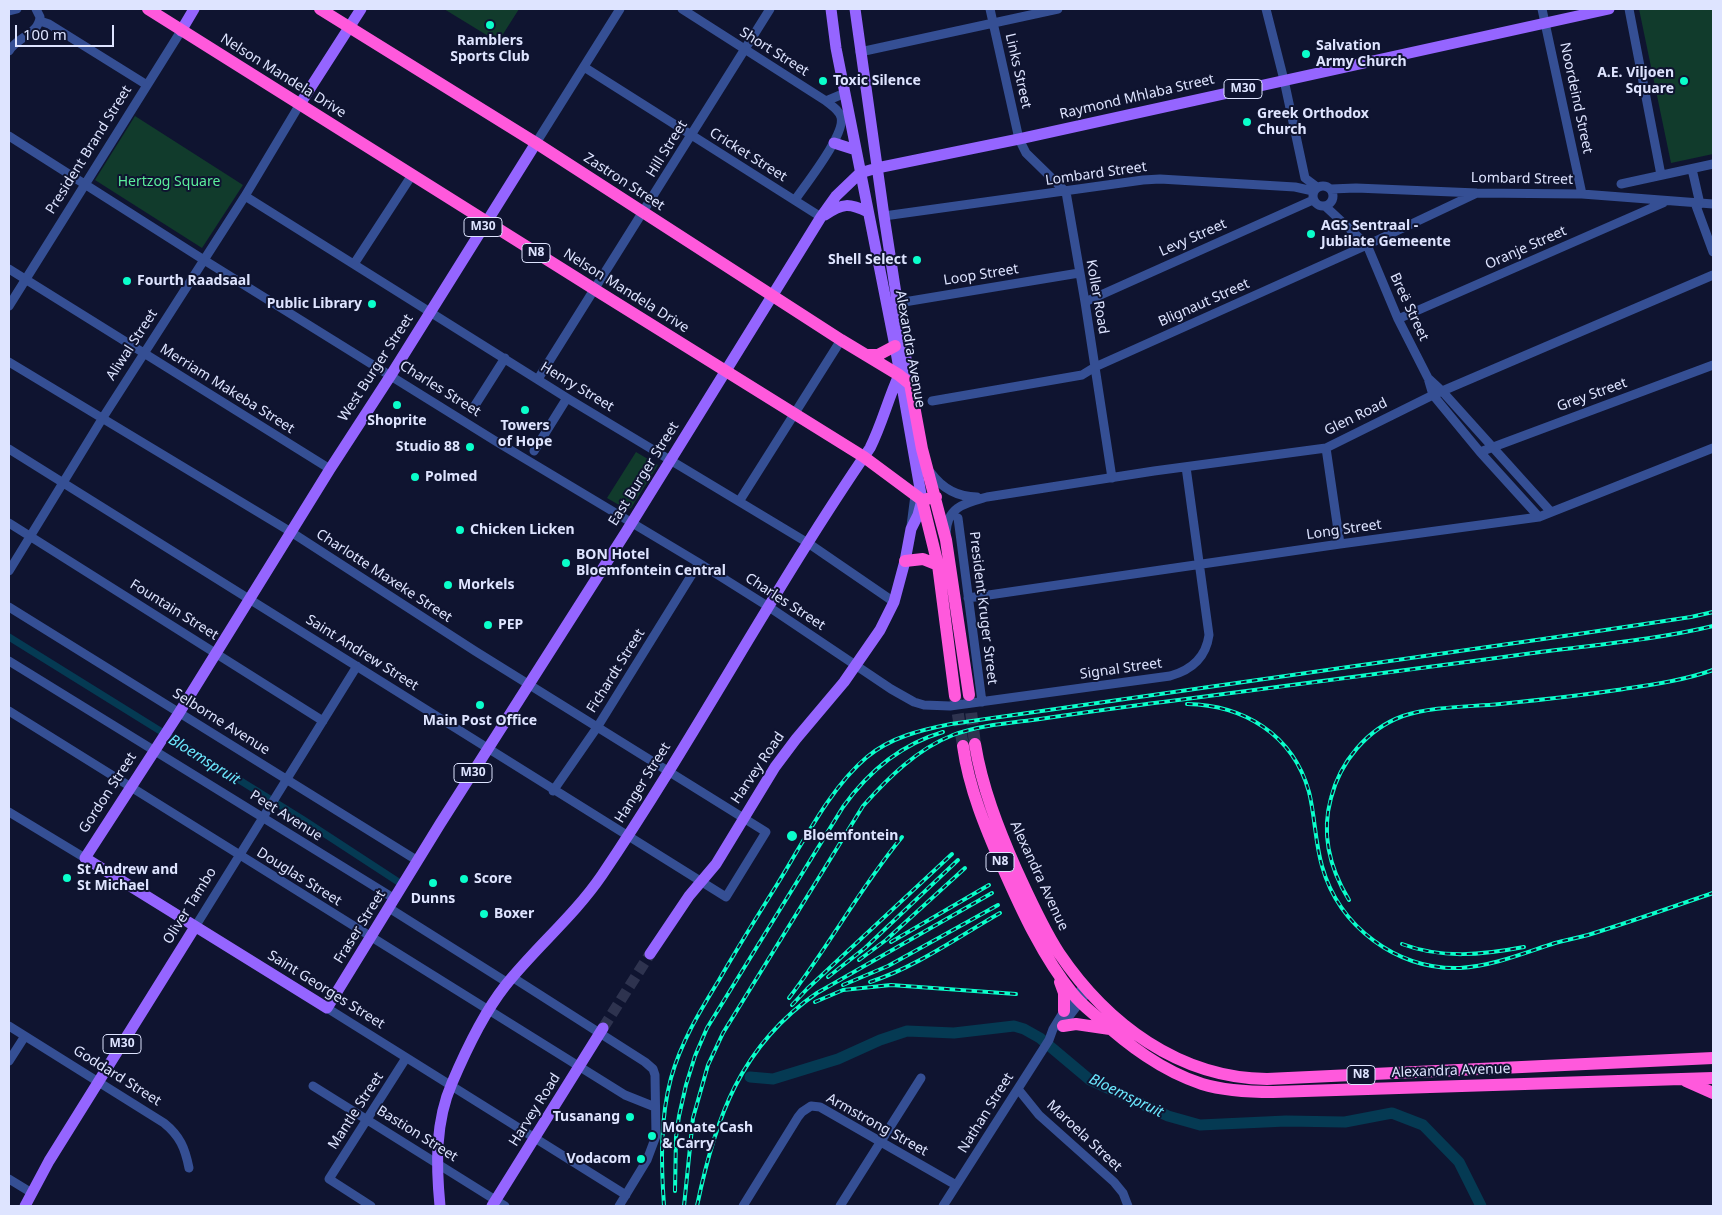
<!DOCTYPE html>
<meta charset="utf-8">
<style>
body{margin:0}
#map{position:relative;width:1722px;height:1215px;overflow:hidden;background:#0f1430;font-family:"Noto Sans",sans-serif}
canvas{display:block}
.frame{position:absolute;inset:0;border:10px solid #dee4ff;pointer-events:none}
.scale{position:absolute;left:15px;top:25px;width:99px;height:22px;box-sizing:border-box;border:2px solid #dee4ff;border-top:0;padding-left:6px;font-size:15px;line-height:18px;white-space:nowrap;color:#dee4ff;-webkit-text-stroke:4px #0f1430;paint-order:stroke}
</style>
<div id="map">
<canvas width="1722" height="1215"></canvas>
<div class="frame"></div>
<div class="scale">100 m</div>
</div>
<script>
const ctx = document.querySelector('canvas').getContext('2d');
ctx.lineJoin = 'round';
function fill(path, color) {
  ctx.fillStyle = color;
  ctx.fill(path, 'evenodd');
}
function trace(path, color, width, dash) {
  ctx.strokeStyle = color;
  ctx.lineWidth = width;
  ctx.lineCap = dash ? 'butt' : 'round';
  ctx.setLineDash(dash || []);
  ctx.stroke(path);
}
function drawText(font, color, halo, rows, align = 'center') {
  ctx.font = font + ' "Noto Sans",sans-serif';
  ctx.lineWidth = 4;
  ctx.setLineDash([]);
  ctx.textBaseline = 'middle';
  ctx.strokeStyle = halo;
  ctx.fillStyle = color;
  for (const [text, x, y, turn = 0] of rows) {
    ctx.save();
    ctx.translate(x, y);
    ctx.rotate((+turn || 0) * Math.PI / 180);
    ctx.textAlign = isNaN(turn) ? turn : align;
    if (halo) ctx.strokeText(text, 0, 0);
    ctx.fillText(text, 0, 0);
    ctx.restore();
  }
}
const green = new Path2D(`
 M444 9H519L498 42Z
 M1639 9H1713V154L1671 163Z
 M135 116 243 185 202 248 95 180Z
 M636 452 658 465 631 508 626 509 607 498Z`);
const canal = new Path2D(`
 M9 637 302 819 400 883`);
const river = new Path2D(`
 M750 1077 773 1079 838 1059 880 1040 907 1031 954 1033 1014 1026 1024 1029 1040 1038 1090 1080 1168 1116 1200 1125 1286 1121 1345 1122 1392 1113 1423 1125 1459 1162 1481 1206`);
const majorTunnel = new Path2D(`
 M603 1028 650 954`);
const highwayTunnel = new Path2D(`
 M969 695 975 744
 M955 696 963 746`);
const minor = new Path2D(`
 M682 9 826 101C832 106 839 110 841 117 846 134 805 185 795 200
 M990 9 1019 139 1026 153 1066 192 1085 302 1112 478
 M1266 9 1284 80 1305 178 1317 187
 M1542 9 1582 194
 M1629 9 1661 175
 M9 11 17 9
 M40 21 49 24 147 85
 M9 51C17 37 39 34 40 17L36 9
 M860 52 1058 9
 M584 67 821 217
 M826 101 845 93
 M9 136 204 260 497 442 699 563 769 607 891 689 914 702 924 705 950 706 1170 676C1192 670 1206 657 1209 635L1186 467
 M536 143 620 9
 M1692 169 1700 204
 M1621 184 1713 164
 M1313 196a10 10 0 1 1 20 0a10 10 0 1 1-20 0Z
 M1331 189 1356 188 1477 193 1582 194 1713 204
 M245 196 567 398 808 543 894 602
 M1695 203 1713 252
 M1325 206 1367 245 1398 319 1428 378 1433 395 1480 452 1539 517
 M884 216 1143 180 1160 179 1295 187 1313 191
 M354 264 412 175
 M9 269 330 469
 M1085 302 1313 200
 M892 304 1079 273
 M9 306 181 31
 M1398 319 1663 203
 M9 362 291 532 475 651 766 832 726 897 9 449
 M1428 378 1442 391 1551 512
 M538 379 770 9
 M932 401 1082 375 1095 367 1367 245 1477 193
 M472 410 505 358
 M1326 448 1340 544
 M534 451 567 398
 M1480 452 1713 365
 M931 473C942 488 957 497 977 497
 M740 500 841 340
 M958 518 982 702
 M9 523 323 721
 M911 526 915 495
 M946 533C947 506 966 503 987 497L1154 471 1326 448 1433 395 1713 275
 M9 571 102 419 245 196 300 104
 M968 598 1340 544 1539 517 1713 448
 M9 607 418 861
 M9 661 395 899
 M9 711 625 1095 655 1107
 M553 791 598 726 699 563
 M9 812 85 858
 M389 908 508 983
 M195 927 357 666
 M512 977 645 1062 653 1069 655 1075 656 1136 647 1160 619 1206
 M327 1008 626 1195
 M9 1026 164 1123C180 1136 185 1148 189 1168
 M1061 1027 1089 990
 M9 1061 25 1036
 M313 1086 505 1206
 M1018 1089 1039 1115 1114 1182 1123 1193 1128 1206
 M9 1179 27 1190
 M371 1206 329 1179 406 1058
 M743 1206 798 1117 802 1112 811 1106 820 1107 956 1185
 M840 1206 921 1078
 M943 1206 1049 1040 1053 1029 1064 1011 1084 986`);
const major = new Path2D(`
 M855 9 884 216 910 384
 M181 31 194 9
 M300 104 361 9
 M536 143 391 375 330 469 179 713 85 858 327 1008 440 824 626 532 821 217 836 196 860 173 877 168 1019 139 1609 9
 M834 143 856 150
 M825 215C843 203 849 203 868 212
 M650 954 689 896 716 864 775 767 796 739 844 682 880 630 894 602 905 561 911 529 918 515 922 500 895 346 836 48 831 9
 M25 1206 49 1161 195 927
 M440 1206C436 1165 435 1122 452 1083 466 1050 483 1014 505 986 536 947 574 916 602 875 696 736 775 586 870 448 882 424 888 399 899 375
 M492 1206 603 1028`);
const highway = new Path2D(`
 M148 9 602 294 864 457 922 500 936 497
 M320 9 536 143 841 340 899 375 910 384 922 449 946 540 969 695
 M866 355H878L895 346
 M922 500 938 565 955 696
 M905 561 923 559 938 565
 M975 744C982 787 998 828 1016 869 1029 897 1042 927 1059 953 1107 1024 1179 1078 1267 1079L1713 1058
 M963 746C969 789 986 829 1003 868 1022 911 1043 957 1073 994 1080 1003 1089 1010 1097 1017 1128 1045 1162 1071 1202 1084 1225 1091 1249 1092 1273 1092L1713 1078
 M1060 982 1064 993V1011
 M1063 1026 1076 1024 1110 1029
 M1686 1081 1713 1093`);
const rail = new Path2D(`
 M1187 704C1243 705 1293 734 1309 792 1315 816 1315 842 1322 866 1339 927 1397 970 1460 968 1493 966 1524 953 1555 943 1566 940 1577 938 1588 935 1630 922 1672 907 1713 893
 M1349 900C1330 869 1321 834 1331 798 1340 762 1367 729 1403 716 1433 706 1469 707 1500 704 1539 700 1578 696 1617 690 1649 685 1682 681 1713 670
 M891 942 989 885
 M1402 944C1442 959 1482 955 1524 947
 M859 960 886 940 965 868
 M828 977 865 948 958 860
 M870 982C916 967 958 937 1000 913
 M843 985 888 966 998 905
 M789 998C829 946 860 888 902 837
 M815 1002 843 990 891 985 1016 994
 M792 1005 807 989 952 854
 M675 1191 676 1137 679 1116 686 1085 695 1056 707 1028 843 807C868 772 902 744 943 732
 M664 1206C661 1164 660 1119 671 1078 681 1042 700 1011 719 980 738 947 758 915 778 883 804 841 830 788 867 757 891 737 921 730 951 724L1585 633 1691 617 1713 612
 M684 1206 693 1118 708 1065 723 1033 863 806C888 778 917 749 953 735 980 725 1011 723 1040 719 1081 713 1122 707 1163 702 1287 686 1410 670 1533 653 1593 645 1655 640 1713 626
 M697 1206C715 1119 740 1046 817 993L992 893`);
const markers = [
 [490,25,5,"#0affcb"],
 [1306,54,5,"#0affcb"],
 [823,81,5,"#0affcb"],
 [1684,81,5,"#0affcb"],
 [1247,122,5,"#0affcb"],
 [1311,234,5,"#0affcb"],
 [917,260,5,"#0affcb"],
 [127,281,5,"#0affcb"],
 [372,304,5,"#0affcb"],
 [397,405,5,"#0affcb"],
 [525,410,5,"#0affcb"],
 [470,447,5,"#0affcb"],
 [415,477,5,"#0affcb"],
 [460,530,5,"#0affcb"],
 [566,563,5,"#0affcb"],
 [448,585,5,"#0affcb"],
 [488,625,5,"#0affcb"],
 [480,705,5,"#0affcb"],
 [792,836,6,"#0affcb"],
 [67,878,5,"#0affcb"],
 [464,879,5,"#0affcb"],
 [433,883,5,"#0affcb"],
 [484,914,5,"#0affcb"],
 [630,1117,5,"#0affcb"],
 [652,1136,5,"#0affcb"],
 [641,1159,5,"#0affcb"]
];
const shields = [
 [1243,89,38],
 [483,227,38],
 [536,253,28],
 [473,773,38],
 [1000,862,28],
 [122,1044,38],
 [1361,1075,28]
];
const shieldNames = [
 ["M30",1243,89],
 ["M30",483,227],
 ["N8",536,253],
 ["M30",473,773],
 ["N8",1000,862],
 ["M30",122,1044],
 ["N8",1361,1075]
];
const poiNames = [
 ["Ramblers",490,41,"center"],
 ["Sports Club",490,57,"center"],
 ["Salvation",1316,46],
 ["Army Church",1316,62],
 ["A.E. Viljoen",1674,73,"right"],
 ["Square",1674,89,"right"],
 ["Toxic Silence",833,81],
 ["Greek Orthodox",1257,114],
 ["Church",1257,130],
 ["AGS Sentraal -",1321,226],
 ["Jubilate Gemeente",1321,242],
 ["Shell Select",907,260,"right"],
 ["Fourth Raadsaal",137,281],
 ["Public Library",362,304,"right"],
 ["Shoprite",397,421,"center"],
 ["Towers",525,426,"center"],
 ["of Hope",525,442,"center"],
 ["Studio 88",460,447,"right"],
 ["Polmed",425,477],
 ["Chicken Licken",470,530],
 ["BON Hotel",576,555],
 ["Bloemfontein Central",576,571],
 ["Morkels",458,585],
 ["PEP",498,625],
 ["Main Post Office",480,721,"center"],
 ["Bloemfontein",803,836],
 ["St Andrew and",77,870],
 ["St Michael",77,886],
 ["Score",474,879],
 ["Dunns",433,899,"center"],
 ["Boxer",494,914],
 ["Tusanang",620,1117,"right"],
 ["Monate Cash",662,1128],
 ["& Carry",662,1144],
 ["Vodacom",631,1159,"right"]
];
const streetNames = [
 ["Short Street",774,52,32],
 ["Links Street",1018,71,77],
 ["Nelson Mandela Drive",283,76,32],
 ["Raymond Mhlaba Street",1137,97,-13],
 ["Noordeind Street",1576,98,78],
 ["Hill Street",667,149,-58],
 ["President Brand Street",89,150,-58],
 ["Cricket Street",748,155,32],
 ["Lombard Street",1096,174,-8],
 ["Lombard Street",1522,179,1],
 ["Zastron Street",624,182,33],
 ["Levy Street",1193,238,-24],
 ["Oranje Street",1526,248,-24],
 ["Loop Street",981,275,-9],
 ["Nelson Mandela Drive",626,291,32],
 ["Koller Road",1097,297,80],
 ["Blignaut Street",1204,303,-24],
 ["Breë Street",1409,307,65],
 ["Aliwal Street",132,345,-57],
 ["Alexandra Avenue",910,349,80],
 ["West Burger Street",376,368,-57],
 ["Henry Street",577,387,31],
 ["Merriam Makeba Street",227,389,32],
 ["Charles Street",440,389,32],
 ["Grey Street",1592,395,-20],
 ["Glen Road",1356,417,-26],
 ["East Burger Street",644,474,-58],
 ["Long Street",1344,530,-8],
 ["Charlotte Maxeke Street",384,576,33],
 ["Charles Street",785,602,33],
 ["President Kruger Street",983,608,83],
 ["Fountain Street",174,610,32],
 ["Saint Andrew Street",362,653,32],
 ["Signal Street",1121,669,-8],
 ["Fichardt Street",616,671,-58],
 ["Selborne Avenue",221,722,32],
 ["Harvey Road",758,768,-56],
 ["Hanger Street",643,783,-58],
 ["Gordon Street",108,793,-57],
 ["Peet Avenue",286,816,32],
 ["Alexandra Avenue",1039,876,65],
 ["Douglas Street",299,877,32],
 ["Oliver Tambo",190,906,-58],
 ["Fraser Street",360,927,-58],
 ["Saint Georges Street",326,990,32],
 ["Alexandra Avenue",1451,1071,-2],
 ["Goddard Street",117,1076,32],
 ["Harvey Road",535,1110,-58],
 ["Mantle Street",356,1111,-57],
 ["Nathan Street",986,1113,-58],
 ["Armstrong Street",877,1125,29],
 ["Bastion Street",417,1134,32],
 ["Maroela Street",1084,1136,43]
];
const parkNames = [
 ["Hertzog Square",169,182]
];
const waterNames = [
 ["Bloemspruit",204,760,32],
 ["Bloemspruit",1126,1096,26]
];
fill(green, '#113b2c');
trace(canal, '#053a53', 7);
trace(river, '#053a53', 11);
trace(majorTunnel, '#2e334f', 11, [11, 5.5]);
trace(highwayTunnel, '#2e334f', 12, [12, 6]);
trace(minor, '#354f94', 9);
trace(major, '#9565ff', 11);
trace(highway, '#ff59dc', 12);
trace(rail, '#0affcb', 4);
trace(rail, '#0f1430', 2, [5.5]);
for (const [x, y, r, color] of markers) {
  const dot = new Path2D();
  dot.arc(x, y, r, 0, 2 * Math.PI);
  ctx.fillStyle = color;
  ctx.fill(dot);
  trace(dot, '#0f1430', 2);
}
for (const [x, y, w] of shields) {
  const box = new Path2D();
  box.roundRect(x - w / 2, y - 9.5, w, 19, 4);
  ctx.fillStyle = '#0f1430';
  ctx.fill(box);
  trace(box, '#dee4ff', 1);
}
drawText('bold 12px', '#dee4ff', null, shieldNames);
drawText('bold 14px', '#dee4ff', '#0f1430', poiNames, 'left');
drawText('14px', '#dee4ff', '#0f1430', streetNames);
drawText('14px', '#5bee9b', '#0f1430', parkNames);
drawText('italic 15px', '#6ce9ff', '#0f1430', waterNames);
</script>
